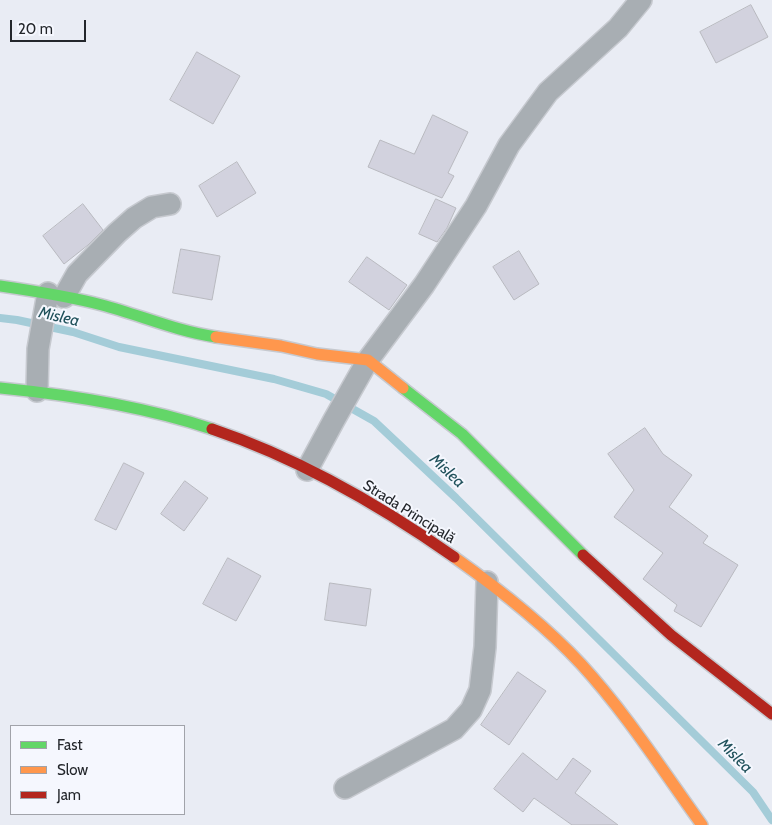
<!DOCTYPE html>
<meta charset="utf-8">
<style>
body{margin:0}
#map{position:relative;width:772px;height:825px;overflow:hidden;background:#e9ecf4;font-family:Cabin,sans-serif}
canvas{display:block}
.legend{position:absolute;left:10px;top:725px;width:175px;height:90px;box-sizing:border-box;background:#f5f7fe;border:1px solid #a1a3aa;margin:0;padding:6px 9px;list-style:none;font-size:15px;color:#23262b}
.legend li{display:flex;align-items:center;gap:10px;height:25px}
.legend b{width:25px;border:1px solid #a1a3aa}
.scale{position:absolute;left:10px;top:20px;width:76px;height:22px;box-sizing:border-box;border:2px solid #23262b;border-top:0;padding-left:6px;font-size:15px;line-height:18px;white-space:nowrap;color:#23262b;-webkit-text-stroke:4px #f5f7fe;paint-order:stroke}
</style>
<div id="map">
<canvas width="772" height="825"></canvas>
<ul class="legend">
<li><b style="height:6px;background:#63d668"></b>Fast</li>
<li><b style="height:6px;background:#ff974d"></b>Slow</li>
<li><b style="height:6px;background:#b3261e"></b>Jam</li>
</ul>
<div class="scale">20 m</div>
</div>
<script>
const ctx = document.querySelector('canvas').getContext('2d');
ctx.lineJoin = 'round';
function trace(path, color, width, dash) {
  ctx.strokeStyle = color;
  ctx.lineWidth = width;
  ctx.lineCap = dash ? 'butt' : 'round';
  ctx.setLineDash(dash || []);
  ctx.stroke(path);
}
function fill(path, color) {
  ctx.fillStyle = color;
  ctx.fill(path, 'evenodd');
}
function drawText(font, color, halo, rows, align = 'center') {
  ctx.font = font + ' Cabin,sans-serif';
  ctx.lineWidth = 4;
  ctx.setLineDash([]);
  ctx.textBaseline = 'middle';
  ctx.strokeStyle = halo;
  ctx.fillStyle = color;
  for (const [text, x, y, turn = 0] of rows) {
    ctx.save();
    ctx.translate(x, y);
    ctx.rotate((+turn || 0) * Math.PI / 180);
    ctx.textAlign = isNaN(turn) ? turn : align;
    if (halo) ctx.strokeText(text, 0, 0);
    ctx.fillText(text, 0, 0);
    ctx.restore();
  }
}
const stream = new Path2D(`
 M0 318 17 320 73 332 119 347 274 379 326 394 374 421 456 498 753 792 772 820`);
const building = new Path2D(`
 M751 5 768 37 716 63 700 32Z
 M197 52 240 76 213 124 170 100Z
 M433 115 468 132 448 173 454 176 442 198 368 167 380 140 414 154Z
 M237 162 256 193 217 217 199 186Z
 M436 199 456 208 447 228 437 242 419 234Z
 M83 204 103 230 88 245 64 264 43 236Z
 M181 249 220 256 212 300 173 293Z
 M519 251 539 284 514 300 493 267Z
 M367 257 407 285 389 310 349 282Z
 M645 428 663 454 692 475 669 507 708 536 703 543 738 565 701 627 674 611 677 605 643 579 663 553 614 517 634 490 608 454Z
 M124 463 144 473 116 530 95 520Z
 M185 481 208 498 184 531 161 514Z
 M228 558 261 576 236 621 203 604Z
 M330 583 371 589 366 626 325 620Z
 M518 672 546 691 509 745 481 725Z
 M523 753 557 780 573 758 591 771 575 793 618 825H572L534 798 523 812 494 789Z`);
const street = new Path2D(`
 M64 297 77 274 117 233 134 218 152 207 170 204
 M37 391 38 349 48 293
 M307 470 334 420 368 360 424 285 476 206 509 145 548 92 618 28 641 0
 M345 788 454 729 471 710 480 690 485 647 487 582`);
const fast = new Path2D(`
 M0 286C34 291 68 296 102 305 140 315 176 331 216 337
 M0 388C72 395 143 406 212 429
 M403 388 462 434 583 555`);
const slow = new Path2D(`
 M216 337 281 346 317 354 368 360 403 388
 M454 557C499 589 543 623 581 664 626 713 663 771 702 825`);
const jam = new Path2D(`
 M212 429C298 458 380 505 454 557
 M583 555 671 635 772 714`);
const streetNames = [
 ["Strada Principală",409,512,32]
];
const waterNames = [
 ["Mislea",59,317,13],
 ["Mislea",447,471,43],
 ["Mislea",735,756,45]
];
trace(stream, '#a4ccd8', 8);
fill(building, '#d2d2de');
trace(building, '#b8b9bf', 1);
trace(street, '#c6c9cf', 24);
trace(fast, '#c6c9cf', 14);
trace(slow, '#c6c9cf', 14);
trace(jam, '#c6c9cf', 14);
trace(street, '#a8aeb3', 21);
trace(fast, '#63d668', 11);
trace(slow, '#ff974d', 11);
trace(jam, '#b3261e', 11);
drawText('15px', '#23262b', '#f5f7fe', streetNames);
drawText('italic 16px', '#20515b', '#f5f7fe', waterNames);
</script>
